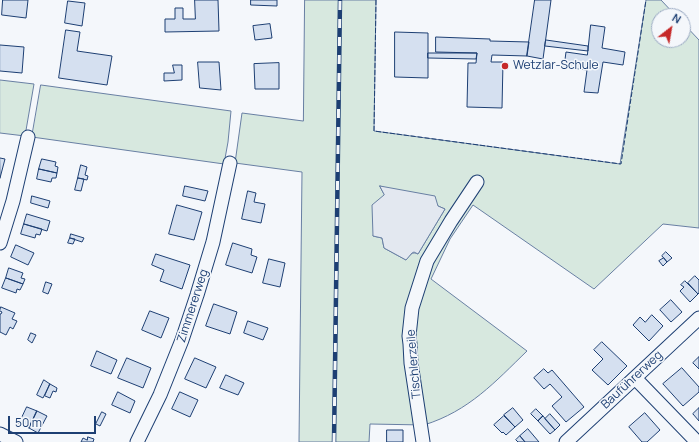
<!DOCTYPE html>
<meta charset="utf-8">
<style>
body{margin:0}
#map{position:relative;width:699px;height:442px;overflow:hidden;background:#f4f7fb;font-family:Manrope,sans-serif}
canvas{display:block}
.north{position:absolute;left:651px;top:8px;width:40px;height:40px;box-sizing:border-box;background:#f4f7fb;border:1px solid #9eadc5;border-radius:50%;rotate:31deg;font-size:11px;font-weight:700;line-height:16px;text-align:center;color:#1d3f73}
.north::after{content:'';display:block;margin:auto;width:14px;height:18px;background:#c62828;clip-path:polygon(50% 0,100% 100%,50% 72%,0 100%)}
.scale{position:absolute;left:8px;top:416px;width:88px;height:18px;box-sizing:border-box;border:2px solid #1d3f73;border-top:0;padding-left:5px;font-size:12px;line-height:14px;white-space:nowrap;color:#1d3f73;-webkit-text-stroke:3px #f4f7fb;paint-order:stroke}
</style>
<div id="map">
<canvas width="699" height="442"></canvas>
<div class="north">N</div>
<div class="scale">50 m</div>
</div>
<script>
const ctx = document.querySelector('canvas').getContext('2d');
ctx.lineJoin = 'round';
function fill(path, color) {
  ctx.fillStyle = color;
  ctx.fill(path, 'evenodd');
}
function trace(path, color, width, dash) {
  ctx.strokeStyle = color;
  ctx.lineWidth = width;
  ctx.lineCap = dash ? 'butt' : 'round';
  ctx.setLineDash(dash || []);
  ctx.stroke(path);
}
function drawText(font, color, halo, rows, align = 'center') {
  ctx.font = font + ' Manrope,sans-serif';
  ctx.lineWidth = 3;
  ctx.setLineDash([]);
  ctx.textBaseline = 'middle';
  ctx.strokeStyle = halo;
  ctx.fillStyle = color;
  for (const [text, x, y, turn = 0] of rows) {
    ctx.save();
    ctx.translate(x, y);
    ctx.rotate((+turn || 0) * Math.PI / 180);
    ctx.textAlign = isNaN(turn) ? turn : align;
    if (halo) ctx.strokeText(text, 0, 0);
    ctx.fillText(text, 0, 0);
    ctx.restore();
  }
}
const green = new Path2D(`
 M305 0H376L374 131 620 164 646 0H661L676 16H659V40H683V23L699 40V228L663 224 594 289 473 205 450 239 431 279 527 351C495 382 469 411 424 425L370 424 369 442H299L302 172 235 163 242 113 303 121ZM380 186 438 206 445 209 418 254C412 251 410 255 406 260L384 248 382 238 373 236 384 195Z
 M0 80 34 84 25 136 0 133Z
 M41 85 231 111 228 142 224 164 32 137Z`);
const parking = new Path2D(`
 M380 186 435 196 438 206 445 209 418 254 414 252 412 253 406 260 384 248 382 238 373 236 372 205 384 195Z`);
const building = new Path2D(`
 M3 0H28L26 18 2 15Z
 M195 0H218L219 31 165 32V19H175V8H183V19H195Z
 M251 0H277V6L251 5Z
 M535 0H551L543 59 527 56Z
 M68 1 85 3 82 26 65 23Z
 M270 24 272 38 255 40 253 26Z
 M591 25 605 27 602 48 625 52 623 65 603 62 598 93 584 92 587 70 564 67 566 52 587 55Z
 M66 30 80 32 77 51 112 56 107 85 59 78Z
 M395 32 428 33V78L395 77Z
 M436 37 490 39V41L529 42 527 56 492 55 491 62H503L502 108 467 107 468 63H476L477 53 436 52Z
 M546 40 588 46V51L545 46Z
 M0 45 24 47 22 73 0 71Z
 M428 53H477L476 59 428 58Z
 M198 62H219L221 90 200 88Z
 M279 63V89H255L254 64Z
 M173 65H182V80L164 81V73H174Z
 M0 158 5 159 0 178Z
 M42 159 56 162 55 166 58 167 57 173 39 169Z
 M81 165 87 167 85 175 88 176 87 180 78 178Z
 M39 169 57 173 56 178H52L51 182 37 179Z
 M78 178 84 179 81 191 75 190Z
 M185 186 208 191 205 201 183 196Z
 M248 191 256 193 254 202 265 204 261 223 242 219Z
 M32 196 50 201 48 208 31 203Z
 M177 205 202 212 194 240 169 234Z
 M27 214 50 221 47 231 24 224Z
 M24 224 42 229 40 235 36 234 35 238 21 234Z
 M71 234 84 238 82 242 70 238Z
 M70 238 75 239 73 244 68 243Z
 M233 243 252 249 251 255 257 257 252 273 226 265Z
 M16 245 34 253 28 265 11 257Z
 M666 252 672 258 667 262 662 256Z
 M156 254 190 265 182 289 160 281 164 270 152 265Z
 M664 258 667 262 663 266 659 261Z
 M269 259 285 263 280 287 263 283Z
 M9 268 23 273 21 278 25 279 23 284 6 278Z
 M695 276 699 280V293L698 294 688 283Z
 M6 278 23 284 20 290 17 289 16 293 2 288Z
 M685 281 698 294 690 302 680 291 684 287 681 285Z
 M46 282 52 284 48 294 43 292Z
 M671 300 682 312 671 322 660 310Z
 M214 304 237 312 230 334 206 326Z
 M1 307 15 313 12 319 17 321 13 329 10 327 6 335 0 332V314H1L2 312 0 311Z
 M150 311 169 318 161 338 142 330Z
 M652 315 663 326 649 341 633 325 640 317 645 322Z
 M248 321 268 328 263 340 244 333Z
 M31 333 36 335 32 343 28 340Z
 M602 342 627 366 608 385 592 370 603 359 594 350Z
 M97 351 117 360 111 374 91 366Z
 M699 357V369L693 363Z
 M127 358 151 368 143 388 118 378Z
 M195 358 216 367 206 388 185 379Z
 M682 368 699 387V392L683 406 663 384Z
 M544 369 548 373 552 370 584 407 566 422 552 406 562 397 550 384 544 389 534 378Z
 M226 375 244 383 238 395 220 388Z
 M44 380 50 384 43 398 37 395Z
 M50 384 57 388 56 392 53 391 50 398 45 396Z
 M118 392 135 401 130 413 112 405Z
 M180 392 198 400 190 417 172 409Z
 M27 407 37 411 29 428 19 424Z
 M513 408 523 420 515 427 504 415Z
 M699 408V421L693 414Z
 M536 409 543 416 538 421 531 414Z
 M37 411 47 416 38 433 29 428Z
 M102 412 106 414 100 426 96 424Z
 M645 413 660 430 647 442H642L629 427Z
 M550 414 560 425 555 430 545 419Z
 M504 416 515 427 506 435 503 432 502 433 494 425Z
 M543 416 555 430 550 434 538 421Z
 M528 429 539 442H525L520 436Z
 M387 430H403V442H387Z
 M520 436 525 442H518L516 440Z
 M88 437 94 439 93 442H81L83 438 87 440Z`);
const minor = new Path2D(`
 M0 243 13 201 28 137
 M635 378 697 442
 M0 434 16 442
 M137 442 160 395 182 340 197 295 213 242 230 163
 M423 442 411 363 410 344 409 336 412 308 427 261 451 221 477 182
 M566 442 699 318`);
const rail = new Path2D(`
 M334 442 340 0`);
const fence = new Path2D(`
 M376 0 374 131 621 164 646 0`);
const markers = [
 [505,66,4,"#c62828"]
];
const poiNames = [
 ["Wetzlar-Schule",513,66]
];
const streetNames = [
 ["Zimmererweg",193,306,-72],
 ["Tischlerzeile",414,364,-95],
 ["Bauführerweg",632,380,-43]
];
fill(green, '#d7e8df');
trace(green, '#687fa3', 1);
fill(parking, '#e3e8f0');
trace(parking, '#687fa3', 1);
fill(building, '#d5e0f0');
trace(building, '#1d3f73', 1);
trace(minor, '#1d3f73', 15);
trace(minor, '#f4f7fb', 13);
trace(rail, '#1d3f73', 4.5);
trace(rail, '#f4f7fb', 3, [9]);
trace(fence, '#1d3f73', 1, [5, 2]);
for (const [x, y, r, color] of markers) {
  const dot = new Path2D();
  dot.arc(x, y, r, 0, 2 * Math.PI);
  ctx.fillStyle = color;
  ctx.fill(dot);
  trace(dot, '#f4f7fb', 1.5);
}
drawText('12px', '#1d3f73', '#f4f7fb', poiNames, 'left');
drawText('12px', '#1d3f73', '#f4f7fb', streetNames);
</script>
